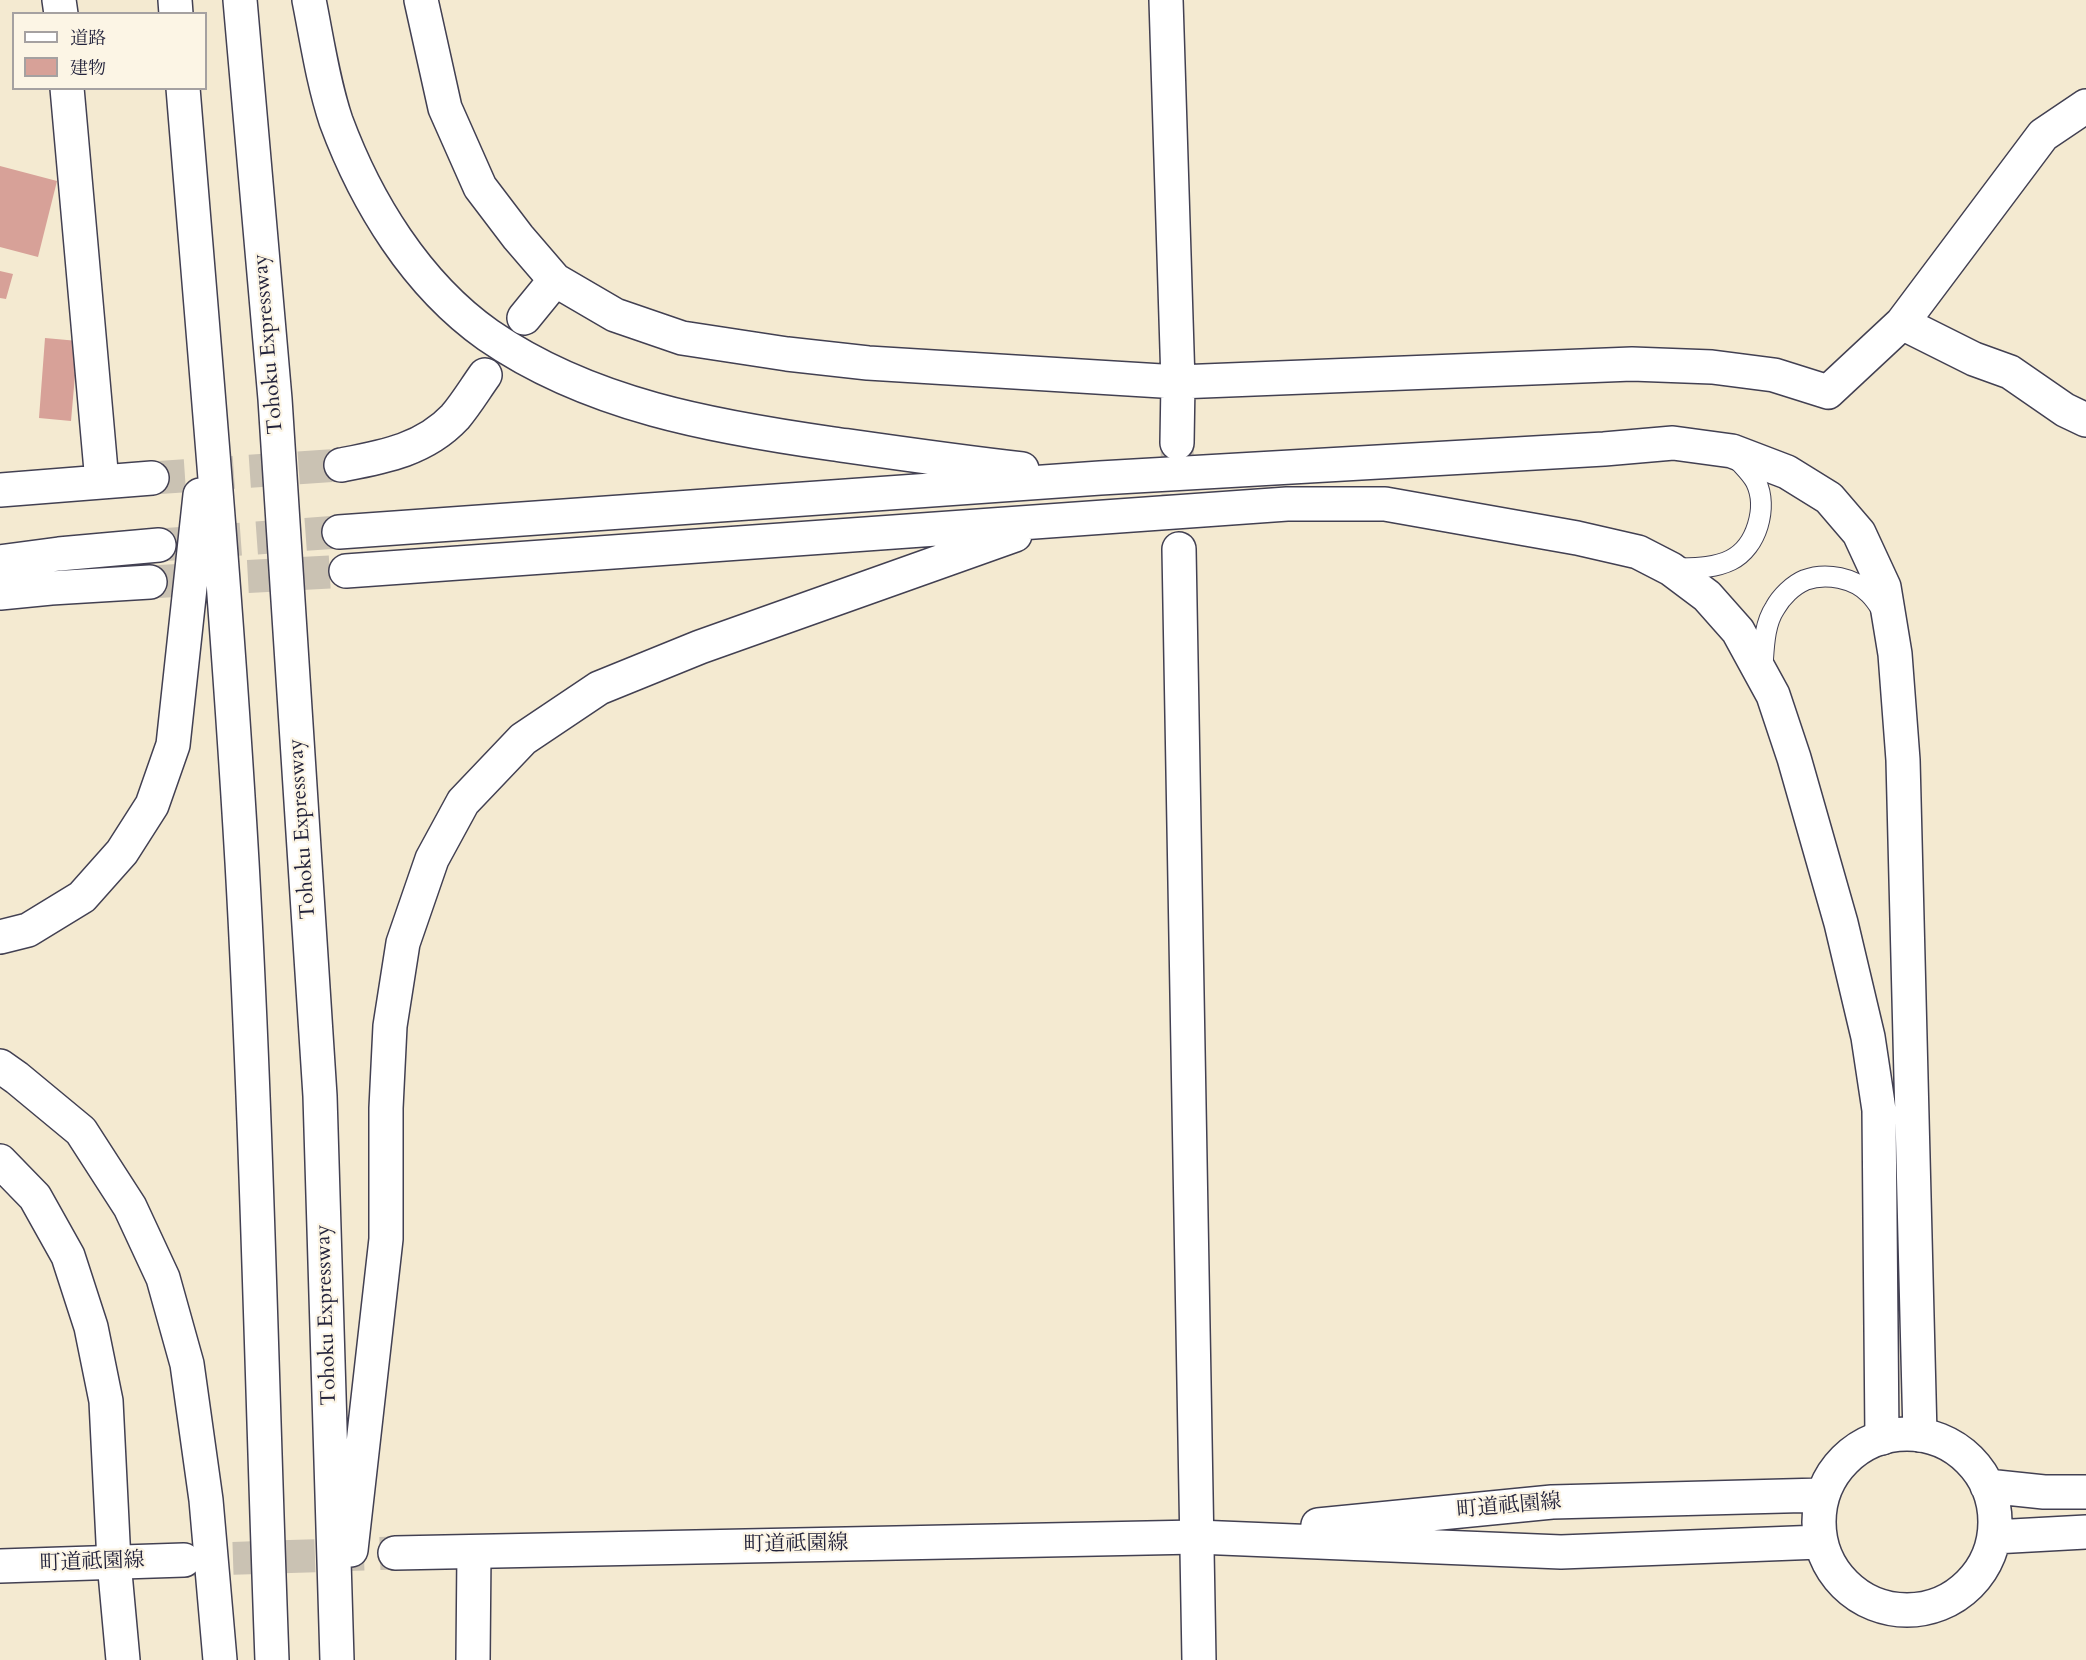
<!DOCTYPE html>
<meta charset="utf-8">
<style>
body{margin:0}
#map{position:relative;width:2086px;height:1660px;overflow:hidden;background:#f4ead1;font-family:Cardo,"Noto Serif JP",serif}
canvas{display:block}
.legend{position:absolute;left:12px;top:12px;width:195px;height:78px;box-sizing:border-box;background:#fcf5e5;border:2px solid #a5a1a1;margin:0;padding:8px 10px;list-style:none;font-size:18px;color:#22223b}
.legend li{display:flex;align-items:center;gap:12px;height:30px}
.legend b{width:30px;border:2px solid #a5a1a1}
</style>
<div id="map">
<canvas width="2086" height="1660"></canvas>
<ul class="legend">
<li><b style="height:8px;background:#fff"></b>道路</li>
<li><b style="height:16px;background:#d7a198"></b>建物</li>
</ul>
</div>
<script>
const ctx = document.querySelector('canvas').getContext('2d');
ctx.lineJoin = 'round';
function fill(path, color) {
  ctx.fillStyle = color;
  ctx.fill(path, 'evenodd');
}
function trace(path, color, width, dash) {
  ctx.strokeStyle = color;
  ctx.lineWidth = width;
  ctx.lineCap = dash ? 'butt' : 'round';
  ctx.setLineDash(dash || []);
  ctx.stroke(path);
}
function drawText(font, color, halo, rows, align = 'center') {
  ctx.font = font + ' Cardo,"Noto Serif JP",serif';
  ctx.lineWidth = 4.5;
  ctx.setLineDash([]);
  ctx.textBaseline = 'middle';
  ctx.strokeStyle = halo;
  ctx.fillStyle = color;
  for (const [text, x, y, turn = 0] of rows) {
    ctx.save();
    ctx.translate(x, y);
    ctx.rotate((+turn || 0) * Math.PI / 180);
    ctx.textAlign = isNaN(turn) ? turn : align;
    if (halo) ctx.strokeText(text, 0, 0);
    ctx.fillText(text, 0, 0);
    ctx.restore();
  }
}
const building = new Path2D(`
 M0 166 57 181 38 257 0 247Z
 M0 271 13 274 6 299 0 298Z
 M45 338 78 341 71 421 39 418Z`);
const minorTunnel = new Path2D(`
 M1177 445 1179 549
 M152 478 341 465`);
const tertiaryTunnel = new Path2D(`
 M184 1560 395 1553`);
const motorwayTunnel = new Path2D(`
 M159 545 339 532
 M150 582 346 571`);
const service = new Path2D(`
 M1671 569C1691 568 1713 569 1731 560 1757 547 1768 507 1756 482 1751 472 1741 464 1735 456
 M1762 672C1764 652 1763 626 1775 608 1781 597 1793 585 1805 580 1826 572 1855 578 1870 594 1876 600 1880 607 1884 613`);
const minor = new Path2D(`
 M59 0 61 14
 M421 0 445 108 480 187 518 237 555 280 615 315 682 338 787 354 868 363 1178 382 1632 364 1712 367 1774 375 1828 392 1902 323 2043 135 2086 106
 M1166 0 1178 382 1177 443
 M67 88 102 482
 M524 318 555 280
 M1902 323 1974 359 2010 372 2065 410 2086 420
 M341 465C383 457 424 450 455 417 466 404 475 389 485 375
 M0 490 152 478
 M1179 549 1199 1660
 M0 1161 35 1197 68 1256 91 1327 106 1401 114 1562 123 1660
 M473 1660 474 1552`);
const tertiary = new Path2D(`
 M1819 1522a88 88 0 1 1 176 0a88 88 0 1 1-176 0Z
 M1987 1486 2044 1492H2086
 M1318 1525 1552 1502 1822 1495
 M1994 1537 2086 1532
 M395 1553 1197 1537 1561 1552 1820 1542
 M0 1566 184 1560`);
const motorway = new Path2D(`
 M175 0 176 14
 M240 0 275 399 320 1096 337 1660
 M309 0C317 40 323 82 336 121 366 202 416 284 488 335 589 405 714 427 834 444 897 453 959 462 1022 469
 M183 88C204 346 227 604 242 862 257 1127 262 1394 272 1660
 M339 532 1100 478 1604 449 1673 443 1732 451 1787 472 1829 498 1859 533 1884 587 1895 654 1903 760 1920 1435
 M0 562 59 554 159 545
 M346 571 1287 504H1385L1577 538 1638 552 1671 569 1707 596 1738 631 1773 695 1794 758 1841 923 1868 1037 1879 1110 1882 1438
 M0 593 51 588 150 582
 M0 937 28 930 82 897 122 852 152 805 173 745 200 495
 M0 1066 17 1078 81 1131 130 1207 163 1278 187 1364 206 1500 220 1660
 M351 1550 386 1239V1108L390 1026 403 943 432 859 463 802 523 739 599 688 700 647 1015 535`);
const streetNames = [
 ["Tohoku Expressway",269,344,-95],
 ["Tohoku Expressway",303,829,-94],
 ["Tohoku Expressway",327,1315,-92],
 ["町道祗園線",1509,1507,-5],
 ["町道祗園線",796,1545,-1],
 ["町道祗園線",92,1563,-2]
];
fill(building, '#d7a198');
trace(minorTunnel, '#cac2b3', 33, [33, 16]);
trace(tertiaryTunnel, '#cac2b3', 33, [33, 16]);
trace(motorwayTunnel, '#cac2b3', 33, [33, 16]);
trace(service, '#424052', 22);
trace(minor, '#424052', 36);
trace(tertiary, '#424052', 36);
trace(motorway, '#424052', 36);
trace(service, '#fff', 20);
trace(minor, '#fff', 33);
trace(tertiary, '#fff', 33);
trace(motorway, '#fff', 33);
drawText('21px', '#22223b', '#fcf5e5', streetNames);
</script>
